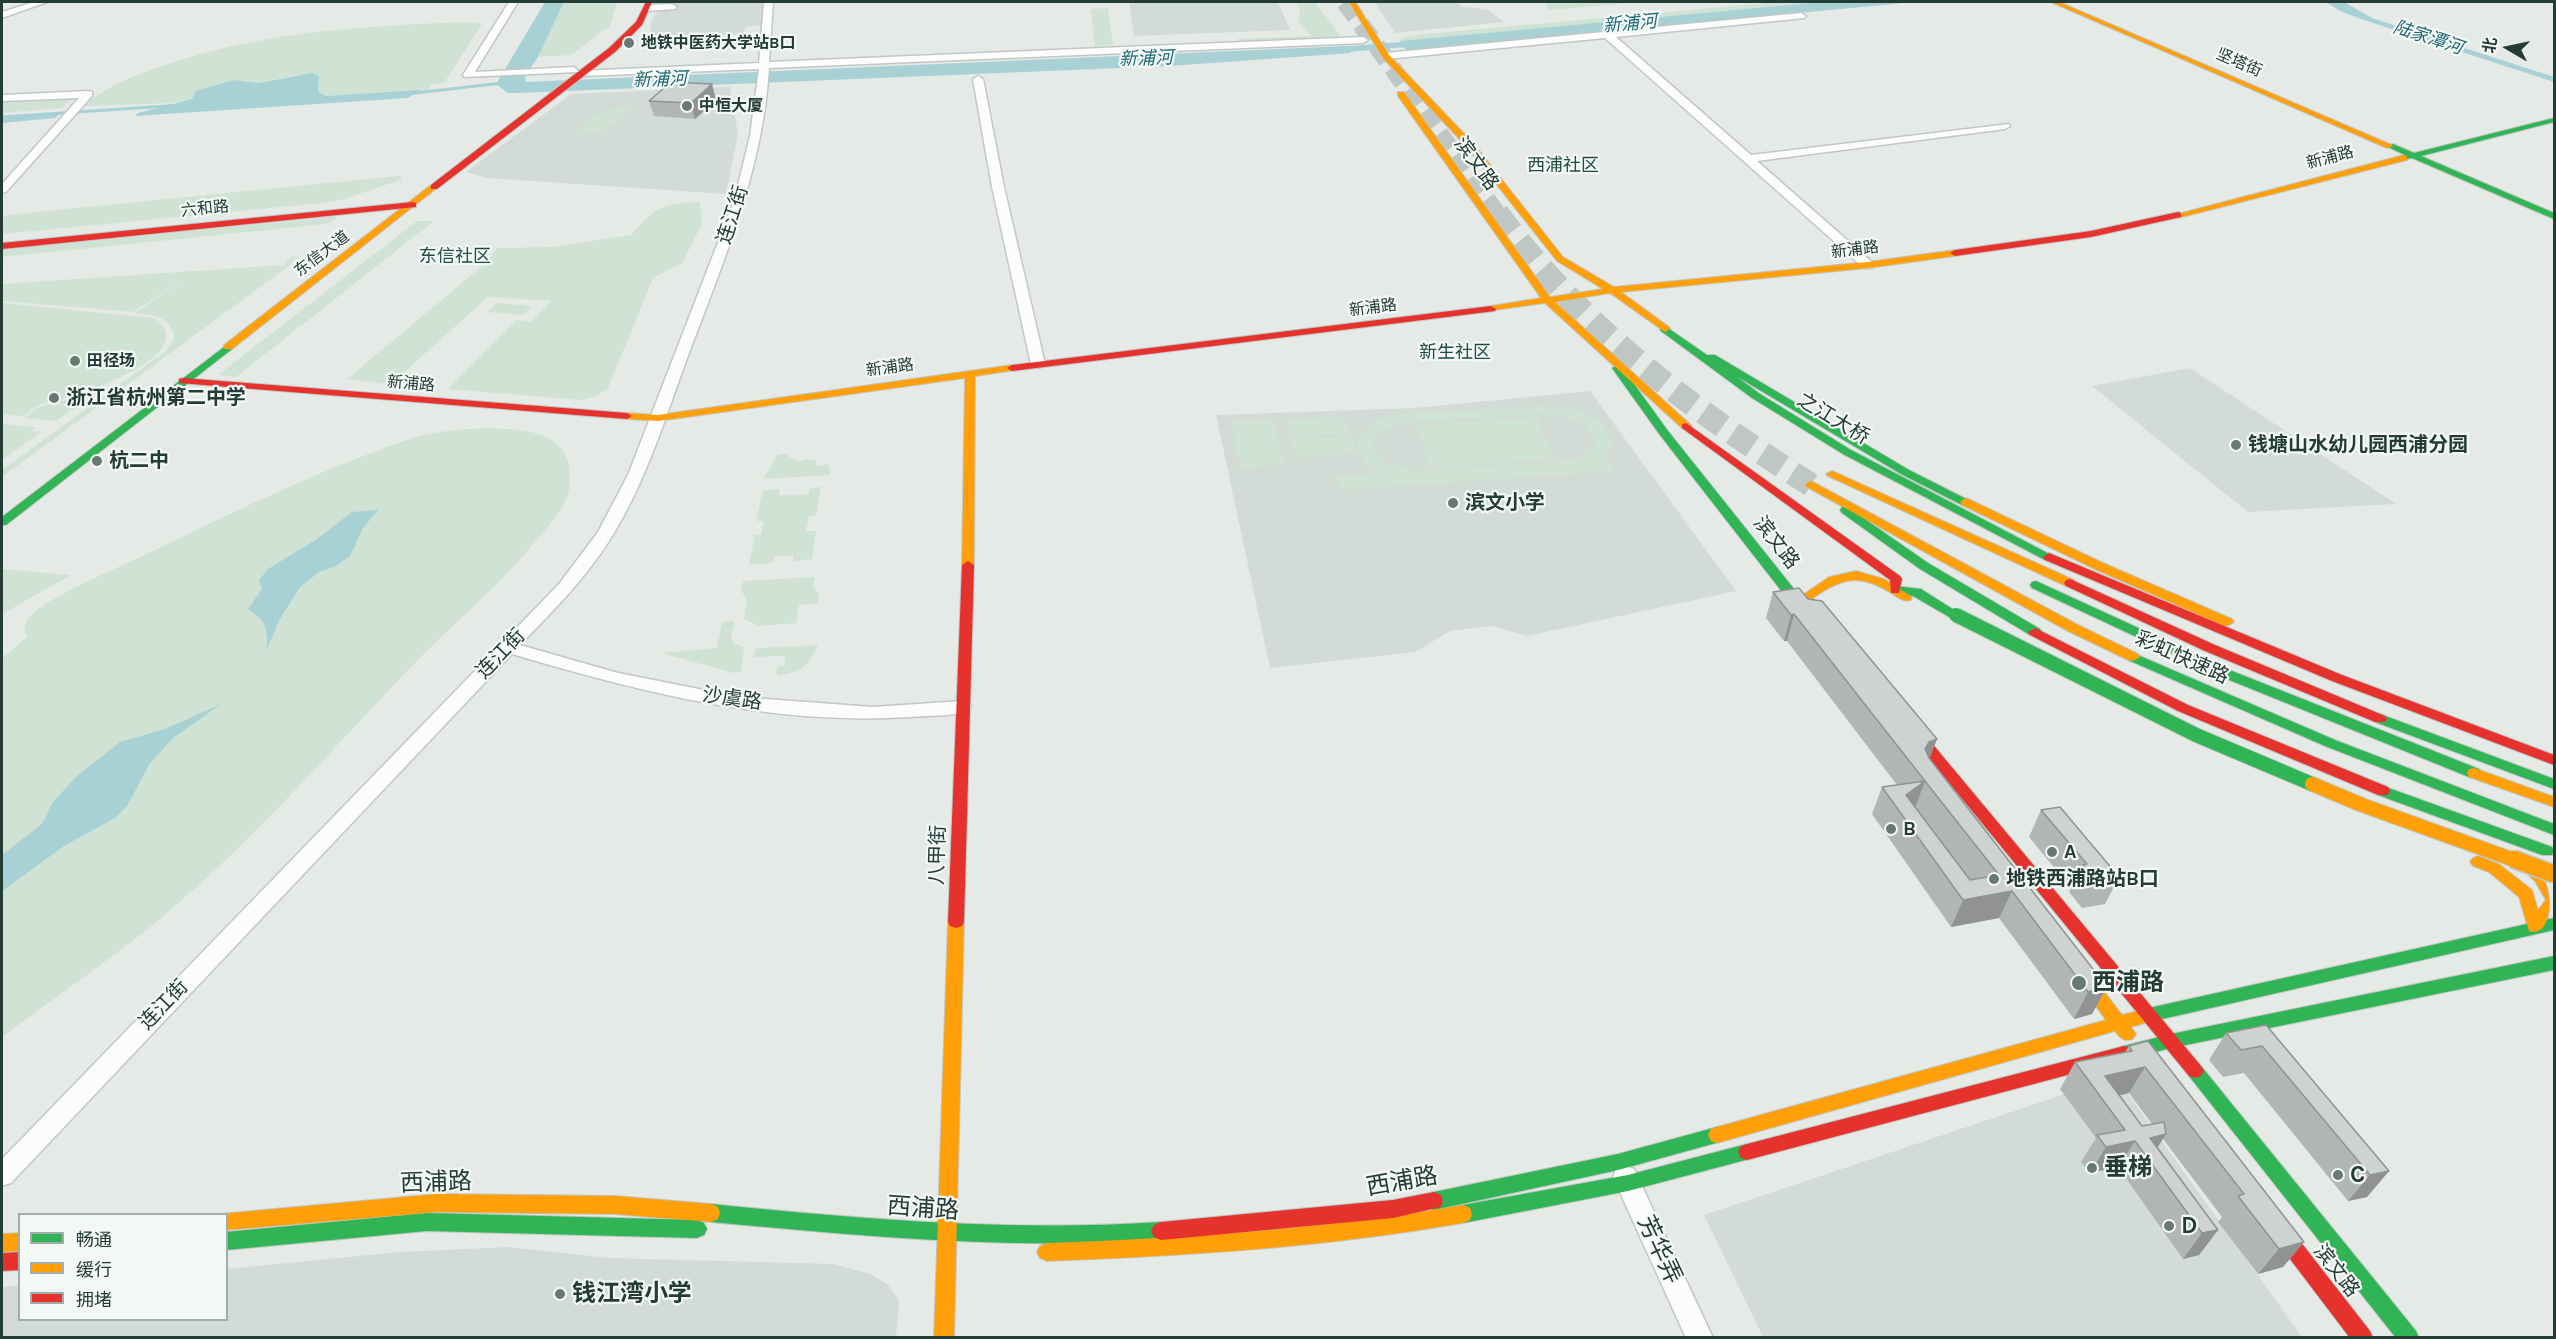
<!DOCTYPE html>
<meta charset="utf-8">
<style>
body{margin:0}
#map{position:relative;width:2556px;height:1339px;overflow:hidden;background:#e5eae7;font-family:Karla,"Noto Sans SC",sans-serif}
canvas{display:block}
.frame{position:absolute;inset:0;border:3px solid #233c35;pointer-events:none}
.legend{position:absolute;left:18px;top:1213px;width:210px;height:108px;box-sizing:border-box;background:#f3f8f5;border:2px solid #a0ada8;margin:0;padding:8px 10px;list-style:none;font-size:18px;color:#233c35}
.legend li{display:flex;align-items:center;gap:12px;height:30px}
.legend b{width:30px;border:2px solid #a0ada8}
.north{position:absolute;left:2478px;top:18px;width:60px;height:60px;-webkit-text-stroke:4px #f3f8f5;paint-order:stroke;rotate:279deg;font-size:16px;font-weight:700;line-height:24px;text-align:center;color:#233c35}
.north::after{content:'';display:block;margin:auto;width:21px;height:27px;background:#233c35;clip-path:polygon(50% 0,100% 100%,50% 72%,0 100%)}
</style>
<div id="map">
<canvas width="2556" height="1339"></canvas>
<div class="frame"></div>
<ul class="legend">
<li><b style="height:8px;background:#30b455"></b>畅通</li>
<li><b style="height:8px;background:#ff9f0a"></b>缓行</li>
<li><b style="height:8px;background:#e5322d"></b>拥堵</li>
</ul>
<div class="north">北</div>
</div>
<script>
const ctx = document.querySelector('canvas').getContext('2d');
ctx.lineJoin = 'round';
function fill(path, color) {
  ctx.fillStyle = color;
  ctx.fill(path, 'evenodd');
}
function trace(path, color, width, dash) {
  ctx.strokeStyle = color;
  ctx.lineWidth = width;
  ctx.lineCap = dash ? 'butt' : 'round';
  ctx.setLineDash(dash || []);
  ctx.stroke(path);
}
function drawText(font, color, halo, rows, align = 'center') {
  ctx.font = font + ' Karla,"Noto Sans SC",sans-serif';
  ctx.lineWidth = 4.5;
  ctx.setLineDash([]);
  ctx.textBaseline = 'middle';
  ctx.strokeStyle = halo;
  ctx.fillStyle = color;
  for (const [text, x, y, turn = 0] of rows) {
    ctx.save();
    ctx.translate(x, y);
    ctx.rotate((+turn || 0) * Math.PI / 180);
    ctx.textAlign = isNaN(turn) ? turn : align;
    if (halo) ctx.strokeText(text, 0, 0);
    ctx.fillText(text, 0, 0);
    ctx.restore();
  }
}
const built = new Path2D(`
 M664 2H763L761 25 746 27 743 34 650 39 651 21Z
 M1129 2H1278L1290 30 1134 36Z
 M1374 2H1457L1461 6 1488 10 1504 22 1395 33Z
 M730 87 738 134 726 194 487 178 466 172 571 94Z
 M2190 368 2396 504 2248 512 2092 386Z
 M1590 391 1736 591 1527 636 1492 626 1450 631 1415 652 1270 668 1216 415 1415 408Z
 M2116 1077 2302 1337H1763L1704 1215Z
 M508 1247 610 1258 833 1264 871 1274 888 1285 899 1301 896 1337H2V1287L19 1285 20 1320H226L227 1269 400 1252Z`);
const green = new Path2D(`
 M564 2H617L610 26 571 55 538 57Z
 M1296 2H1315L1340 35 1336 38 1238 42 1237 39 1311 36 1298 21 1300 9Z
 M1546 2H1642L1547 10Z
 M1777 2H1821L1400 41 1405 36Z
 M1108 8 1113 45 1095 46 1091 9Z
 M468 22 482 24 444 83 431 84 428 93 327 96 318 92 319 76 297 75 258 83 233 80 192 99 172 103 85 106C106 85 137 75 165 65 266 31 362 26 468 22Z
 M73 97 62 108 2 113V101Z
 M633 107 600 134H574V132L602 111Z
 M399 176 403 179 341 200 321 203 2 234V220L6 215Z
 M700 202 702 224 682 263 653 278 608 388 596 396 581 400 448 389 517 320 531 322 552 301 488 297 391 384 347 379 487 262 497 248 552 247 631 235C655 207 663 203 700 202Z
 M332 217 338 218 326 224 2 257V250Z
 M417 221H434L236 377 218 375Z
 M294 254 295 258 290 265 2 477V470L166 351 174 338C172 316 153 315 135 313L189 276 133 312 2 301V284L284 265Z
 M2 303 154 318C202 350 98 388 76 395 64 399 50 400 40 405 34 407 29 412 24 416L2 414Z
 M496 303 532 306 523 315 487 312Z
 M101 390 56 421 24 418 39 407Z
 M1537 406C1564 406 1603 411 1612 441L1604 459H1610L1616 471 1340 490 1336 477 1383 473C1368 465 1354 456 1359 436L1376 421 1396 415ZM1540 414C1560 414 1588 418 1595 440 1593 457 1576 460 1561 462L1415 471 1388 463 1374 449 1373 443 1379 433 1400 423Z
 M1344 416 1349 433 1291 438 1286 420Z
 M1537 417 1556 459 1430 468 1416 425Z
 M1272 418 1284 464 1240 468 1231 421Z
 M2 424 35 427 32 431 41 432 2 460Z
 M489 428C528 430 574 431 570 484 568 508 544 531 529 549 495 590 447 629 409 669 325 757 244 851 149 928 101 966 50 1001 2 1037V658L27 637C25 631 23 626 27 620 41 600 106 573 130 562 220 519 309 474 404 441 431 431 460 429 489 428Z
 M1350 436 1356 453 1296 458 1291 440Z
 M778 454H789V457L799 462 806 459 816 460V466L828 464 831 475 763 479Z
 M821 487 816 515 809 516 806 531H816L812 559 793 561V555L774 557 772 563 749 565 755 535H761L764 521H756L763 490 780 489 779 496 809 494 810 488Z
 M4 569 71 575 2 614V572Z
 M815 577 813 586 819 594 818 603 799 605 796 623 759 626 744 619 747 599 741 591 743 581Z
 M735 621 731 636 733 643 744 647 741 672 734 673 661 653 717 648 722 622Z
 M818 645C808 667 803 670 779 676L775 672 779 665 785 666V656L753 657 756 648Z`);
const water = new Path2D(`
 M545 2H564L538 57 525 76 526 82 1347 46 1351 53 1169 66 518 93H508L497 85 498 81Z
 M1821 2H1915L1406 50 1400 41Z
 M2326 2H2344L2372 18 2554 77V82L2361 19 2340 11Z
 M312 73 319 76 318 92 327 96 420 90 408 98 135 116 138 113 192 99 196 91 234 80 258 83Z
 M61 112 55 118 2 123V117Z
 M378 510 363 528 350 556 336 566 319 572 300 587 280 619 266 651C269 630 266 620 248 609L262 589 259 580 268 569 317 539 352 512Z
 M221 704 172 739 150 763 127 806 115 818 64 846 2 891V855L42 824 53 802 76 777 120 742 165 729Z`);
const stream = new Path2D(`
 M407 94 502 83
 M2 117 182 105`);
const canal = new Path2D(`
 M1428 40 1433 43 1431 45 1324 54 1319 51 1324 48Z`);
const highwayTunnelFar1 = new Path2D(`
 M1345 2 1498 215`);
const highwayTunnel = new Path2D(`
 M1497 213C1584 331 1689 407 1811 485`);
const street = new Path2D(`
 M34 2H47L2 18V12Z
 M509 2H518L475 72 574 67 578 71 759 63 764 2H773L769 62 1363 37 1368 40 1363 43 769 68C763 171 722 265 686 361 665 419 646 480 614 533 589 575 554 610 520 645L618 673 739 697 873 707 962 701 969 703 971 707 969 711C950 717 929 715 910 717 774 726 640 692 512 654L11 1183 2 1186V1159L559 584 598 532 628 475 734 201 750 136 759 69 582 76 578 72 464 77 463 75Z
 M672 4 677 7 675 9 648 11 643 8 648 5Z
 M1801 13 1806 16 1804 18 1616 37 1751 155 2009 124 2010 126 2005 129 1757 161 1872 262V268H1864L1605 38 1386 59 1381 56 1386 53Z
 M978 76 983 79 1004 187 1045 364 1038 368 1031 364 992 187 973 79Z
 M88 91 92 92V96L6 192 2 193V184L79 98 2 101V95Z
 M1625 1166 1634 1169 1713 1338H1686L1613 1177 1616 1169Z`);
const fast = new Path2D(`
 M2554 118V122L2421 156 2554 213V219L2412 158 2401 160V156L2405 155 2386 146 2393 144 2414 153Z
 M1665 326 1707 355H1715L1909 470 1972 502 1966 506 1962 505 1901 474 1736 376 1760 394 1851 450 2055 557 2049 561 2045 560 1843 454 1752 398 1661 331 1660 329Z
 M228 344 233 347 232 349 6 525H2V517Z
 M1617 365 1621 366 1668 431 1814 614 1815 617 1814 620H1804L1660 435 1612 368Z
 M1846 506 1928 563 2040 629 2042 632 2040 635H2030L1920 569 1842 513 1840 510 1842 507Z
 M2036 581 2232 671 2479 769 2481 773 2479 777H2469L2222 677 2032 588 2030 585 2032 582Z
 M1895 586 1921 589 1962 615 1956 619 1951 618 1913 596 1891 593 1889 590Z
 M2133 653 2335 740 2554 824V835L2325 746 2128 660 2126 657Z
 M2380 714 2554 779V789L2375 722 2373 719Z
 M2383 786 2552 847 2554 851 2552 855H2542L2378 795 2376 791 2378 787Z
 M2554 918V930L2149 1022 2143 1020 2141 1015 2143 1010 2149 1008Z
 M2554 956V970L2171 1048 2124 1060 2118 1058 2115 1053 2118 1048 2124 1046 2171 1034Z
 M2195 1064 2201 1066 2416 1331 2419 1338H2396L2189 1076 2186 1071 2189 1066Z
 M1717 1127 1723 1129 1726 1135 1723 1141 1618 1170 1434 1210 1427 1207 1425 1201 1427 1195 1434 1192 1618 1154Z
 M1747 1144 1753 1146 1756 1152 1753 1158 1628 1191 1463 1223 1456 1220 1454 1214 1456 1208 1463 1205 1628 1175Z
 M711 1204C861 1219 1010 1232 1161 1222L1168 1225 1171 1231 1168 1237 1161 1240C1010 1250 861 1236 711 1222L704 1219 702 1213 704 1207Z
 M427 1213 697 1220 704 1223 707 1229 704 1235 697 1238 427 1231 226 1250V1232Z`);
const slow = new Path2D(`
 M1349 2H1355L1389 55 1473 143 1563 257 1614 287 1868 262 1955 250 1960 253 1955 256 1868 268 1621 292 1669 327 1670 329 1665 332 1610 293 1555 302 1692 426 1686 429 1682 428 1545 303 1487 311 1486 309 1491 306 1541 298 1398 96V92H1404L1550 297 1603 289 1557 261 1467 147 1383 58Z
 M2051 2H2059L2394 146 2387 148Z
 M2404 155 2407 156V160L2178 218 2174 215Z
 M431 185 438 187 232 349H224V345Z
 M1012 365 1017 368 1016 370 975 376 974 565 968 569 962 565 965 378 658 421 627 419 622 416 627 413 658 415Z
 M1832 471 2074 580 2076 583 2074 586H2066L1828 476 1826 474Z
 M1811 481 2078 625 2138 654 2140 657 2133 661 2128 660 2068 631 1807 487 1805 485 1807 483Z
 M1966 498 2103 563 2232 619 2234 622 2227 626 2222 625 2095 569 1962 505 1960 502Z
 M1856 571 1884 579 1912 597 1911 600C1903 602 1899 598 1893 594 1861 574 1844 576 1813 598L1836 626 1834 629H1824L1800 597 1829 577Z
 M2474 768 2554 797V807L2469 777 2467 773 2469 769Z
 M2478 856 2499 864 2532 890 2538 910 2546 900 2535 881 2521 868 2524 864 2529 862C2556 875 2556 940 2529 931L2519 897 2489 872 2473 866 2470 862 2473 858Z
 M956 916 962 918 964 922 954 1338H934L948 922 950 918Z
 M2080 966 2086 968 2122 1015 2149 1008 2155 1010 2157 1015 2155 1020 2131 1027 2136 1034 2133 1039C2124 1042 2121 1039 2115 1031L1717 1143 1711 1141 1708 1135 1711 1129 1717 1127 2106 1020 2072 973 2074 968Z
 M437 1194 615 1196 711 1204 718 1207 720 1213 718 1219 711 1222 615 1214 437 1212 226 1230V1214H220Z
 M1463 1205 1470 1208 1472 1214 1470 1220 1463 1223C1325 1247 1187 1256 1047 1261L1040 1258 1037 1252 1040 1246 1047 1243C1187 1238 1325 1229 1463 1205Z
 M20 1233V1251L2 1252V1234Z`);
const jam = new Path2D(`
 M646 2H652L642 25 615 52 437 189H431V185L609 48 636 22Z
 M413 202 416 203V207L2 249V243Z
 M2178 212 2181 213V217L2091 237 1955 256 1950 253 1955 250 2091 231Z
 M1491 306 1496 309 1495 311 1012 371 1007 368 1012 365Z
 M183 378 627 413 632 416 627 419 179 383V379Z
 M1686 423 1900 576 1902 579 1899 593H1891L1890 580 1682 428V424Z
 M2049 553 2342 675 2554 755V765L2332 681 2045 560 2043 557Z
 M968 561 974 565 964 922 962 926 956 928 950 926 948 922 962 565Z
 M2070 579 2215 645 2385 716 2387 719 2385 722H2375L2205 651 2066 586 2064 583 2066 580Z
 M2035 628 2188 705 2388 787 2390 791 2388 795H2378L2178 711 2030 635 2028 632Z
 M1910 721 1915 723 2201 1066 2204 1071 2201 1076 2195 1078 2189 1076 1905 729 1903 726 1905 723Z
 M2124 1046 2130 1048 2133 1053 2130 1058 2124 1060 1747 1160 1741 1158 1738 1152 1741 1146 1747 1144Z
 M1434 1192 1441 1195 1443 1201 1441 1207 1393 1218 1161 1240 1154 1237 1151 1231 1154 1225 1161 1222 1393 1200Z
 M2275 1215 2282 1218 2370 1331 2373 1338H2350L2268 1230 2266 1224 2268 1218Z
 M20 1252V1270L2 1271V1253Z`);
const fastBridge = new Path2D(`
 M1956 615 2196 735 2312 784`);
const slowBridgeFar1 = new Path2D(`
 M2312 784 2362 805 2517 861`);
const slowBridge = new Path2D(`
 M2513 859 2554 874`);
const wall = new Path2D(`
 M716 100 695 119 654 116 649 101Z
 M1773 592 1930 759 2107 987 2092 1014 2074 1019 1999 918 1951 927 1872 814 1882 787 1897 785 1787 641H1784L1766 618Z
 M2041 810 2119 877 2105 904 2082 908 2069 892 2071 888 2029 837Z
 M2266 1025 2389 1171 2367 1197 2348 1201 2244 1073 2223 1077 2209 1060 2226 1033Z
 M2129 1046 2304 1242 2283 1267 2258 1274 2218 1222 2222 1217 2163 1139 2158 1147 2218 1230 2199 1255 2183 1259 2118 1167 2090 1173 2081 1162 2096 1138 2060 1089 2075 1062 2125 1052ZM2129 1093 2152 1124 2142 1126 2119 1096Z`);
const shadedWall = new Path2D(`
 M712 84 716 100 695 119 691 103Z
 M1794 614 1787 641H1784L1791 615Z
 M1937 739 1927 766 1925 749 1929 742Z
 M1925 781 1915 808 1906 795Z
 M2012 891 1999 918 1951 927 1963 900Z
 M2107 987 2092 1014 2074 1019 2088 992Z
 M2145 1067 2129 1093 2102 1099 2105 1076Z
 M2166 1134 2149 1160 2150 1138Z
 M2135 1141 2118 1167 2090 1173 2106 1147Z
 M2389 1171 2367 1197 2348 1201 2370 1175Z
 M2218 1230 2199 1255 2183 1259 2202 1233Z
 M2304 1242 2283 1267 2258 1274 2279 1249Z`);
const building = new Path2D(`
 M671 82 712 84 691 103 649 101Z
 M1799 588 1808 599 1822 601 1937 739 1929 742 1925 749 1929 758 2107 987 2088 992 2012 891 1963 900 1882 787 1925 781 1794 614 1791 615 1773 592ZM1925 781 1999 875 1970 880 1906 795Z
 M2060 807 2119 877 2096 881 2083 865 2087 864 2041 810Z
 M2266 1025 2389 1171 2370 1175 2262 1046 2241 1050 2226 1033Z
 M2148 1041 2304 1242 2279 1249 2238 1196 2244 1194 2145 1067 2105 1076 2142 1126 2164 1122 2166 1134 2150 1138 2218 1230 2202 1233 2135 1141 2106 1147 2097 1135 2125 1130 2075 1062 2132 1051 2129 1046Z`);
const markers = [
 [629,43,6,"#677973"],
 [687,106,6,"#677973"],
 [75,361,6,"#677973"],
 [54,398,6,"#677973"],
 [2236,445,6,"#677973"],
 [97,461,6,"#677973"],
 [1453,503,6,"#677973"],
 [1891,829,6,"#677973"],
 [2052,852,6,"#677973"],
 [1994,879,6,"#677973"],
 [2079,983,8,"#677973"],
 [2092,1168,6,"#677973"],
 [2338,1175,6,"#677973"],
 [2169,1226,6,"#677973"],
 [560,1294,6,"#677973"]
];
const farPoinames = [
 ["地铁中医药大学站B口",641,43],
 ["中恒大厦",699,106],
 ["田径场",87,361]
];
const farStreetnames = [
 ["坚塔街",2239,63,23],
 ["新浦路",2330,158,-15],
 ["六和路",205,209,-6],
 ["新浦路",1855,250,-7],
 ["东信大道",322,254,-37],
 ["新浦路",1373,308,-7],
 ["新浦路",890,368,-8],
 ["新浦路",411,384,5]
];
const farWaternames = [
 ["新浦河",1630,24,-5],
 ["陆家潭河",2428,38,18],
 ["新浦河",1146,59,-2],
 ["新浦河",660,80,-2]
];
const farNeighbourhoodnames = [
 ["西浦社区",1563,166]
];
const farQuarternames = [
 ["东信社区",455,257],
 ["新生社区",1455,353]
];
const streetNames = [
 ["滨文路",1476,164,54],
 ["连江街",733,215,-72],
 ["之江大桥",1833,419,31],
 ["滨文路",1776,543,52],
 ["连江街",501,654,-46],
 ["彩虹快速路",2182,658,24],
 ["沙虞路",732,699,8],
 ["八甲街",938,855,-88],
 ["连江街",164,1005,-46],
 ["滨文路",2336,1271,52]
];
const poiNames = [
 ["浙江省杭州第二中学",66,398],
 ["钱塘山水幼儿园西浦分园",2248,445],
 ["杭二中",109,461],
 ["滨文小学",1465,503],
 ["B",1903,829],
 ["A",2064,852],
 ["地铁西浦路站B口",2006,879]
];
const nearPoinames = [
 ["西浦路",2092,983],
 ["垂梯",2104,1168],
 ["C",2350,1175],
 ["D",2181,1226],
 ["钱江湾小学",572,1294]
];
const nearStreetnames = [
 ["西浦路",1402,1182,-10],
 ["西浦路",436,1183,-2],
 ["西浦路",923,1209,4],
 ["芳华弄",1659,1250,65]
];
fill(built, '#d3dbd7');
fill(green, '#cfe2d4');
fill(water, '#a8d1d6');
trace(stream, '#a8d1d6', 3);
fill(canal, '#a8d1d6');
trace(highwayTunnelFar1, '#bec7c3', 18, [18, 9]);
trace(highwayTunnel, '#bec7c3', 24, [24, 12]);
trace(street, '#c2c7c4', 3);
trace(fast, '#c1c7c4', 2);
trace(slow, '#c1c7c4', 2);
trace(jam, '#c1c7c4', 2);
fill(street, '#fbfcfb');
fill(fast, '#30b455');
fill(slow, '#ff9f0a');
fill(jam, '#e5322d');
trace(fastBridge, '#c1c9c6', 16, []);
trace(slowBridgeFar1, '#c1c9c6', 16, []);
trace(slowBridge, '#c1c9c6', 20, []);
trace(fastBridge, '#30b455', 14);
trace(slowBridgeFar1, '#ff9f0a', 14);
trace(slowBridge, '#ff9f0a', 17);
fill(wall, '#b1b5b3');
fill(shadedWall, '#909392');
fill(building, '#ced2d0');
trace(building, '#909392', 1.5);
for (const [x, y, r, color] of markers) {
  const dot = new Path2D();
  dot.arc(x, y, r, 0, 2 * Math.PI);
  ctx.fillStyle = color;
  ctx.fill(dot);
  trace(dot, '#f3f8f5', 2);
}
drawText('bold 16px', '#233c35', '#f3f8f5', farPoinames, 'left');
drawText('16px', '#233c35', '#f3f8f5', farStreetnames);
drawText('italic 18px', '#216975', '#f3f8f5', farWaternames);
drawText('18px', '#204d41', '#f3f8f5', farNeighbourhoodnames);
drawText('18px', '#204d41', '#f3f8f5', farQuarternames);
drawText('20px', '#233c35', '#f3f8f5', streetNames);
drawText('bold 20px', '#233c35', '#f3f8f5', poiNames, 'left');
drawText('bold 24px', '#233c35', '#f3f8f5', nearPoinames, 'left');
drawText('24px', '#233c35', '#f3f8f5', nearStreetnames);
</script>
